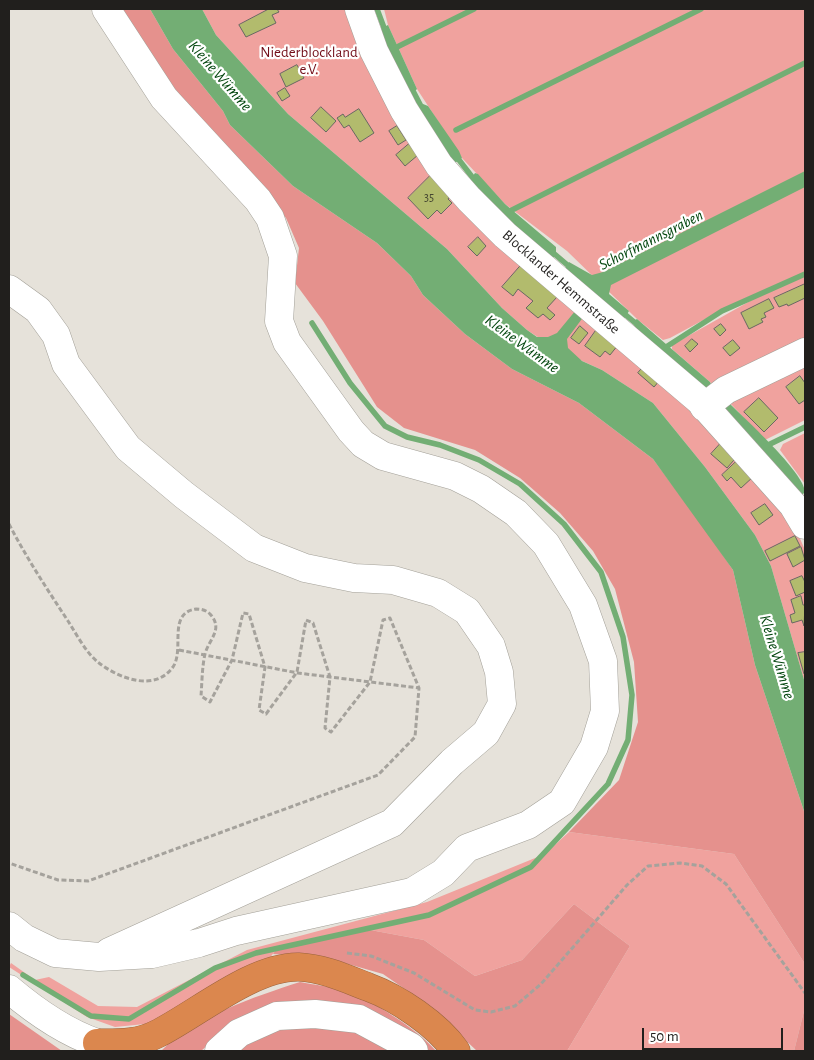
<!DOCTYPE html>
<meta charset="utf-8">
<style>
body{margin:0}
#map{position:relative;width:814px;height:1060px;overflow:hidden;background:#e6e2da;font-family:"Alegreya Sans",sans-serif}
canvas{display:block}
.frame{position:absolute;inset:0;border:10px solid #211f1d;pointer-events:none}
.scale{position:absolute;left:642px;top:1028px;width:141px;height:22px;box-sizing:border-box;border:2px solid #211f1d;border-top:0;padding-left:6px;font-size:15px;line-height:18px;white-space:nowrap;color:#211f1d;-webkit-text-stroke:4px #fff;paint-order:stroke}
</style>
<div id="map">
<canvas width="814" height="1060"></canvas>
<div class="frame"></div>
<div class="scale">50 m</div>
</div>
<script>
const ctx = document.querySelector('canvas').getContext('2d');
ctx.lineJoin = 'round';
function fill(path, color) {
  ctx.fillStyle = color;
  ctx.fill(path, 'evenodd');
}
function trace(path, color, width, dash) {
  ctx.strokeStyle = color;
  ctx.lineWidth = width;
  ctx.lineCap = dash ? 'butt' : 'round';
  ctx.setLineDash(dash || []);
  ctx.stroke(path);
}
function drawText(font, color, halo, rows, align = 'center') {
  ctx.font = font + ' "Alegreya Sans",sans-serif';
  ctx.lineWidth = 4.5;
  ctx.setLineDash([]);
  ctx.textBaseline = 'middle';
  ctx.strokeStyle = halo;
  ctx.fillStyle = color;
  for (const [text, x, y, turn = 0] of rows) {
    ctx.save();
    ctx.translate(x, y);
    ctx.rotate((+turn || 0) * Math.PI / 180);
    ctx.textAlign = isNaN(turn) ? turn : align;
    if (halo) ctx.strokeText(text, 0, 0);
    ctx.fillText(text, 0, 0);
    ctx.restore();
  }
}
const green = new Path2D(`
 M202 9H346L407 139 703 416 794 525 805 550V683L771 566 755 535 705 467 653 403 602 370 556 349 527 330 502 308 447 249 288 114 216 35Z
 M384 9H805V272L737 302 670 338 663 340 637 319 567 251 505 204 462 158 417 89 388 25Z
 M805 276V420L765 440 710 382 672 349V345L766 292Z
 M805 433V484L780 450 783 444Z
 M569 832 734 854 805 964V1007L794 1051H567L630 946 574 904 522 960 475 976 424 940 365 929 308 939 275 951 269 959 155 1023 115 1027 87 1017 9 967 11 963 35 980 49 977 98 1006 137 1007 247 950 427 902 545 854Z`);
const forest = new Path2D(`
 M122 9H150L173 49 223 111 230 125 293 186 377 243 411 276 423 295 465 334 512 369 579 403 653 459 705 529 733 570 755 665 805 814V964L734 854 569 832 619 780 638 722 634 662 615 589 593 551 560 513 520 478 475 450 404 428 377 407 323 321 295 283 299 248 286 218 215 138 153 62Z
 M574 904 630 946 567 1051H477L428 1005 383 974 327 958 273 954 275 951 308 939 365 929 424 940 475 976 522 960Z
 M300 982C314 985 329 986 342 990 369 998 419 1030 436 1051H429L418 1038 362 1008 233 1023 201 1051H161C196 1016 254 997 300 982Z
 M805 1007V1051H794Z
 M9 1014 62 1051H9Z
 M314 1026 355 1031 392 1051H237C260 1030 285 1027 314 1026Z`);
const water = new Path2D(`
 M150 9H202L216 35 288 114 447 249 502 308 527 330 537 337H548L557 333 576 310 564 270 569 262 592 275 603 272 805 171V187L611 285 609 294 629 311 624 319 584 316 567 339 568 348 582 361 602 370 653 403 705 467 755 535 771 566 805 683V814L755 665 733 570 653 459 579 403 512 369 465 334 423 295 411 276 377 243 293 186 230 125 223 111 173 49Z
 M388 25 417 89 411 95 378 30Z
 M423 104 428 106 459 151 462 158 455 163 450 162 417 110Z
 M475 173 478 174 505 204 556 247V256L550 259 469 182Z
 M637 319 710 382 713 388 705 391 638 331 634 325 635 320Z
 M727 401C743 417 805 473 805 492L802 495 719 406Z`);
const stream = new Path2D(`
 M377 9 386 33
 M393 49 474 9
 M411 87 424 112
 M456 130 701 9
 M456 156 476 182
 M506 213 805 63
 M551 251 571 268
 M621 311 639 326
 M666 347 722 311 805 274
 M764 447 805 427
 M23 975 91 1016 129 1019 215 968 256 953 429 915 531 867 608 784 628 740 632 695 623 637 601 572 564 524 520 484 479 460 440 445 407 437 385 426 350 383 312 323`);
const building = new Path2D(`
 M269 9H277L279 12 272 15 276 23 246 37 239 25Z
 M297 65 304 78 286 87 280 74Z
 M285 88 290 96 282 101 277 93Z
 M321 107 336 121 326 132 311 118Z
 M359 109 374 133 360 142 349 125 344 128 337 118 343 114 345 117Z
 M397 126 406 140 398 145 389 131Z
 M409 144 418 155 405 166 396 155Z
 M430 176 450 196 448 199 452 203 441 214 437 210 428 219 408 198Z
 M478 237 486 246 477 256 468 247Z
 M523 263 557 297 547 308 555 315 550 320 543 314 538 318 526 308 533 301 518 289 513 296 502 287Z
 M805 284V298L788 306 787 304 779 307 774 298Z
 M769 299 774 308 764 313 766 317 761 319 763 322 749 329 741 313Z
 M721 324 726 330 720 336 714 329Z
 M580 326 588 333 579 344 571 338Z
 M597 329 618 345 610 355 605 351 600 357 585 346Z
 M692 339 698 344 690 352 685 346Z
 M733 340 740 348 730 356 723 348Z
 M644 366 660 380 654 387 638 373Z
 M800 376 805 383V400L799 404 786 387Z
 M759 398 778 418 764 432 744 412Z
 M721 443 734 456 732 458 734 460 727 468 711 454Z
 M738 460 754 476 741 488 731 477 727 481 722 475Z
 M765 504 773 515 759 525 751 513Z
 M795 536 800 546 770 561 765 551Z
 M801 547 805 560 793 567 787 554Z
 M802 576 805 582V592L796 596 790 581Z
 M801 596 803 605H805L804 626 802 620 792 623 790 615 795 613 791 600Z
 M805 652V674H804L798 653Z`);
const path = new Path2D(`
 M9 524C26 557 47 589 68 621 77 635 86 653 99 663 120 679 155 692 173 667 185 649 167 613 196 609 201 609 206 610 210 614 224 629 209 639 205 654 202 667 202 683 201 696L210 702 232 660 243 613 249 614 265 667 259 710 266 714 297 672 306 620 313 623 330 677 325 728 331 732 370 682 383 620 390 618 419 688 415 737 378 775 88 881 58 880 9 863
 M179 650 298 673 419 688
 M347 953 371 956 414 973 475 1010 491 1012 515 1006 541 984 627 885 648 866 680 863 702 866 726 884 805 993`);
const minor = new Path2D(`
 M359 9 374 51 404 110 439 165 469 199 505 235 699 400 793 505 805 525
 M9 289 38 310 56 335 66 364 128 448 184 495 254 548 305 568 354 578 393 580 438 593 467 611 491 646 499 672 502 704 486 733 452 762 392 823 109 952
 M704 407 726 390 805 352
 M9 926 24 938 55 953 99 957 152 954 199 943 236 931 412 892 443 873 467 848 528 825 562 802 594 747 605 711 603 661 583 605 546 544 516 513 481 489 455 476 383 456 363 444 351 431 287 342 279 321 283 256 270 218 258 200 164 98 106 9
 M9 989C35 1011 65 1032 97 1043
 M219 1051 239 1033 277 1016 315 1014 359 1019 411 1047 414 1051`);
const highway = new Path2D(`
 M97 1043C118 1043 138 1044 157 1034 197 1014 253 966 299 967 323 968 347 979 368 987 398 998 438 1025 456 1051`);
const numberNames = [
 ["35",429,197]
];
const parkNames = [
 ["Niederblockland",309,52],
 ["e.V.",309,69]
];
const streetNames = [
 ["Blocklander Hemmstraße",561,282,41]
];
const waterNames = [
 ["Kleine Wümme",220,76,49],
 ["Schorfmannsgraben",651,240,-27],
 ["Kleine Wümme",522,344,36],
 ["Kleine Wümme",777,657,73]
];
fill(green, '#f0a29e');
fill(forest, '#e5918d');
fill(water, '#73ae74');
trace(stream, '#73ae74', 5.5);
fill(building, '#b2bb6d');
trace(building, '#686962', 1);
trace(minor, '#a3a098', 29);
trace(highway, '#9a633d', 29);
trace(path, '#a5a29c', 3, [5, 2.5]);
trace(minor, '#fff', 28);
trace(highway, '#db874e', 28);
drawText('12px', '#454631', null, numberNames);
drawText('15px', '#720e19', '#fff', parkNames);
drawText('15px', '#211f1d', '#fff', streetNames);
drawText('italic 16px', '#03460e', '#fff', waterNames);
</script>
